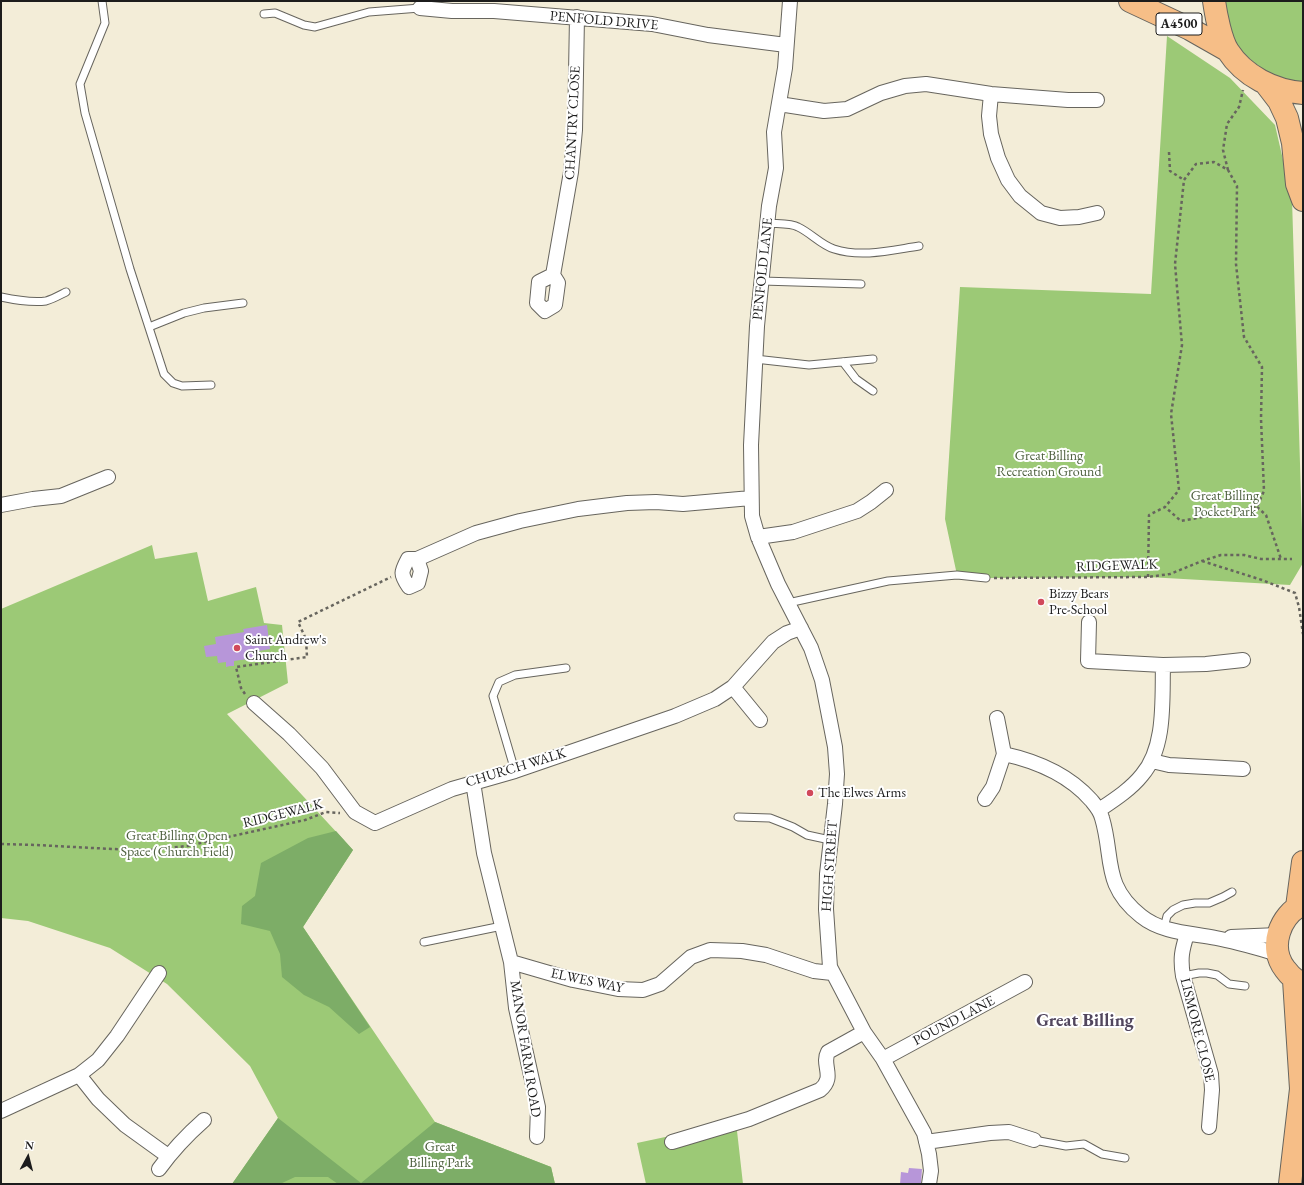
<!DOCTYPE html>
<style>
body{margin:0}
#map{position:relative;width:1304px;height:1185px;overflow:hidden;background:#f3edd8;font-family:"EB Garamond",serif}
canvas{display:block}
.frame{position:absolute;inset:0;border:2px solid #1c1c1c;pointer-events:none}
.north{position:absolute;left:8px;top:1137px;width:40px;height:40px;-webkit-text-stroke:3px #fff;paint-order:stroke;rotate:7deg;font-size:11px;font-weight:700;line-height:16px;text-align:center;color:#1c1c1c}
.north::after{content:'';display:block;margin:auto;width:14px;height:18px;background:#1c1c1c;clip-path:polygon(50% 0,100% 100%,50% 72%,0 100%)}
</style>
<div id="map">
<canvas width="1304" height="1185"></canvas>
<div class="frame"></div>
<div class="north">N</div>
</div>
<script>
const ctx = document.querySelector('canvas').getContext('2d');
ctx.lineJoin = 'round';
function fill(path, color) {
  ctx.fillStyle = color;
  ctx.fill(path, 'evenodd');
}
function trace(path, color, width, dash) {
  ctx.strokeStyle = color;
  ctx.lineWidth = width;
  ctx.lineCap = dash ? 'butt' : 'round';
  ctx.setLineDash(dash || []);
  ctx.stroke(path);
}
function drawText(font, color, halo, rows, align = 'center') {
  ctx.font = font + ' "EB Garamond",serif';
  ctx.lineWidth = 4;
  ctx.setLineDash([]);
  ctx.textBaseline = 'middle';
  ctx.strokeStyle = halo;
  ctx.fillStyle = color;
  for (const [text, x, y, turn = 0] of rows) {
    ctx.save();
    ctx.translate(x, y);
    ctx.rotate((+turn || 0) * Math.PI / 180);
    ctx.textAlign = isNaN(turn) ? turn : align;
    if (halo) ctx.strokeText(text, 0, 0);
    ctx.fillText(text, 0, 0);
    ctx.restore();
  }
}
const green = new Path2D(`
 M1224 1H1303V84C1296 83 1288 83 1282 80 1264 72 1236 51 1230 32 1227 22 1226 11 1224 1Z
 M1167 36 1230 78 1275 125 1292 199 1303 563 1290 585 1148 577 986 578 957 575 945 519 960 287 1151 294Z
 M152 545 155 559 197 552 208 601 256 587 264 623 282 625 288 683 227 714 353 850 303 927 435 1122 551 1167 555 1184H232L278 1118 250 1066 167 984 110 948 28 921 1 918V609Z
 M736 1122 743 1184H646L637 1143Z`);
const forest = new Path2D(`
 M336 831 353 850 303 927 370 1027 359 1034 329 1007 304 995 282 977 280 954 270 931 241 924 242 906 255 896 261 863 308 838Z
 M278 1118 361 1183 435 1122 551 1167 555 1184H338L328 1177H295L280 1184H232Z`);
const building = new Path2D(`
 M267 625 270 649 253 652 254 658 234 661V666H230L226 667V662L218 663 217 656 206 657 204 646 216 644 215 637 244 632 243 629Z
 M909 1168 922 1169 921 1184H900L901 1172 908 1173Z`);
const path = new Path2D(`
 M1169 152 1170 171 1184 180
 M1228 170 1223 150 1227 124 1239 107 1243 90
 M1257 507 1266 515 1281 559
 M1202 561 1262 580 1295 593 1299 607 1303 634
 M1148 577 1149 515 1165 507 1179 490 1171 414 1182 345 1175 264 1184 180 1196 164 1214 162 1228 170 1237 186 1236 264 1244 337 1262 367 1261 419 1264 491 1257 507 1181 521 1165 507
 M994 578 1148 577 1170 574 1202 561 1221 555H1244L1261 559H1292
 M245 694 241 688 236 667 307 657 306 639 298 622 391 577
 M1 844 36 845 112 849 150 850 187 846 305 820 326 812 340 813`);
const service = new Path2D(`
 M102 1 105 23 80 84 85 113 130 269 164 374 173 383 182 386 211 385
 M264 14 275 13 304 25 315 27 369 12 420 8
 M768 223C776 224 791 223 798 227 811 233 821 245 834 249 862 258 892 250 919 246
 M762 281 861 284
 M1 297C15 300 31 303 46 301 53 299 60 295 66 292
 M149 327 184 313 204 308 243 303
 M755 359 809 365 873 359
 M843 362 856 379 873 391
 M788 603 888 581 957 575 986 578
 M515 771 493 696 499 682 515 675 566 668
 M738 817 770 818 793 827 807 835 830 840
 M1164 928 1167 916 1173 910 1183 905 1195 903H1209L1223 897 1232 892
 M424 942 502 926
 M1183 976 1199 973H1207L1217 975 1229 984 1245 986
 M1034 1140 1066 1146 1084 1144 1102 1154 1125 1158`);
const minor = new Path2D(`
 M790 1 785 68 774 132 776 168 769 206 757 326 751 445 752 516 758 537 778 584 811 648 822 680 835 747 837 774 835 804 827 874 826 909 830 967 864 1032 883 1059 924 1133 929 1154 931 1171 929 1184
 M420 8 452 11H494L652 24 708 35 786 45
 M991 94 989 116 991 134 998 158 1008 180 1020 196 1041 213 1060 218 1079 217 1097 213
 M779 104 824 111 847 109 881 93 905 86 926 84 991 94 1068 100H1097
 M553 275 539 282 537 303 545 311 555 305 558 283 553 275 571 172 575 130 577 17
 M1 505 33 499 61 496 108 477
 M758 537 793 532 857 511 871 502 886 490
 M417 559H408C401 572 400 574 409 587L418 583 421 571 417 559 476 533 520 521 578 509 627 503 656 502 683 504 751 498
 M1089 622 1088 661 1163 665 1206 664 1243 660
 M733 687 760 720
 M254 703 289 734 322 768 355 812 375 823 452 789 515 771 675 716 715 699 733 687 773 642 787 633 801 628
 M1004 754C1036 761 1068 774 1091 800 1096 806 1100 810 1102 818 1114 858 1102 885 1141 916 1162 933 1191 933 1216 938 1237 942 1257 948 1278 954
 M1152 761 1169 765 1243 769
 M473 782 484 853 511 962 573 980 618 989 643 990 660 984 691 957 710 950 742 951 766 955 814 971 832 973
 M985 799 993 787 1004 754 997 718
 M1099 810C1114 800 1131 789 1142 775 1166 747 1162 700 1163 665
 M1187 934C1182 950 1180 958 1183 976L1211 1074 1212 1090 1209 1127
 M1231 937 1278 935
 M511 962 516 1008 538 1107 537 1137
 M883 1059 1025 982
 M79 1075 98 1099 125 1125 168 1156
 M1 1111 79 1075 98 1060 117 1036 159 973
 M672 1142 749 1119 820 1090C836 1077 821 1065 828 1052L864 1032
 M926 1142 990 1133 1009 1132 1034 1140
 M159 1169C172 1151 187 1135 204 1120`);
const primary = new Path2D(`
 M1130 1 1190 29 1227 50
 M1214 1C1216 15 1221 40 1228 51 1244 76 1274 91 1303 93
 M1266 84 1279 101 1287 118 1293 143 1297 184 1303 200
 M1303 904C1280 915 1268 947 1285 969 1290 976 1296 981 1303 985
 M1297 907 1303 862
 M1290 1184 1301 1089 1294 980`);
const markers = [
 [1041,602,4,"#d1495b"],
 [237,648,4,"#d1495b"],
 [810,793,4,"#d1495b"]
];
const shields = [
 [1179,24,46]
];
const shieldNames = [
 ["A4500",1179,24]
];
const streetNames = [
 ["PENFOLD DRIVE",604,21,5],
 ["CHANTRY CLOSE",573,123,-87],
 ["PENFOLD LANE",763,269,-84],
 ["RIDGEWALK",1117,566,-2],
 ["CHURCH WALK",516,768,-17],
 ["RIDGEWALK",283,814,-14],
 ["HIGH STREET",830,866,-86],
 ["ELWES WAY",587,981,12],
 ["POUND LANE",954,1021,-28],
 ["LISMORE CLOSE",1197,1030,76],
 ["MANOR FARM ROAD",525,1049,81]
];
const parkNames = [
 ["Great Billing",1049,456],
 ["Recreation Ground",1049,472],
 ["Great Billing",1225,496],
 ["Pocket Park",1225,512],
 ["Great Billing Open",177,836],
 ["Space (Church Field)",177,852],
 ["Great",440,1147],
 ["Billing Park",440,1163]
];
const poiNames = [
 ["Bizzy Bears",1049,594],
 ["Pre-School",1049,610],
 ["Saint Andrew's",245,640],
 ["Church",245,656],
 ["The Elwes Arms",818,793]
];
const districtNames = [
 ["Great Billing",1085,1021]
];
fill(green, '#9cc976');
fill(forest, '#7dad67');
fill(building, '#b796d9');
trace(service, '#67655e', 9);
trace(minor, '#67655e', 16);
trace(primary, '#67655e', 24);
trace(path, '#67655e', 2.5, [3, 3]);
trace(service, '#fff', 7);
trace(minor, '#fff', 14);
trace(primary, '#f6be87', 22);
for (const [x, y, r, color] of markers) {
  const dot = new Path2D();
  dot.arc(x, y, r, 0, 2 * Math.PI);
  ctx.fillStyle = color;
  ctx.fill(dot);
  trace(dot, '#fff', 1.5);
}
for (const [x, y, w] of shields) {
  const box = new Path2D();
  box.roundRect(x - w / 2, y - 11, w, 22, 3);
  ctx.fillStyle = '#fff';
  ctx.fill(box);
  trace(box, '#1c1c1c', 1);
}
drawText('bold 13px', '#1c1c1c', null, shieldNames);
drawText('14px', '#1c1c1c', '#fff', streetNames);
drawText('14px', '#4f6140', '#fff', parkNames);
drawText('14px', '#1c1c1c', '#fff', poiNames, 'left');
drawText('bold 18px', '#52475e', '#fff', districtNames);
</script>
